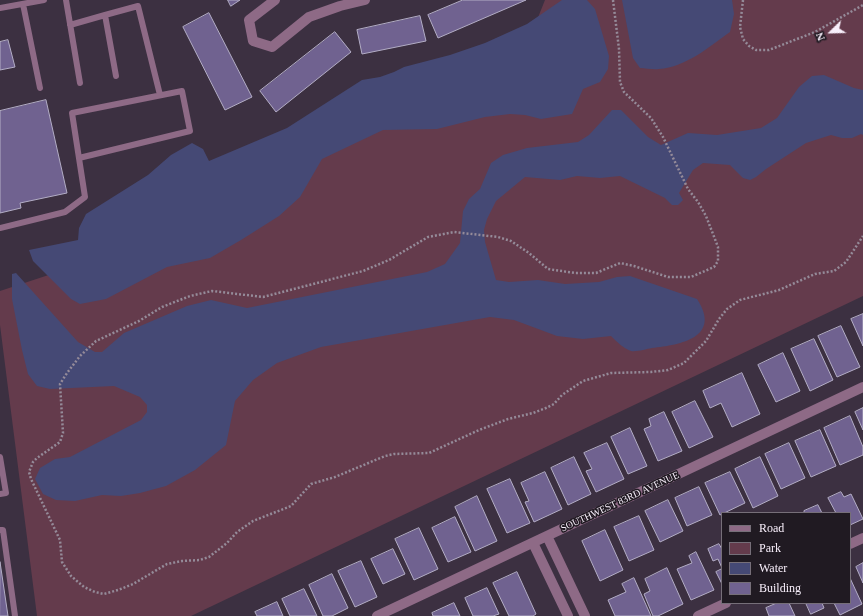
<!DOCTYPE html>
<style>
body{margin:0}
#map{position:relative;width:863px;height:616px;overflow:hidden;background:#3c3041;font-family:Georgia,serif}
canvas{display:block}
.legend{position:absolute;left:721px;top:512px;width:130px;height:92px;box-sizing:border-box;background:#201a22;border:1px solid #766f79;margin:0;padding:5px 7px;list-style:none;font-size:12px;color:#f8effb}
.legend li{display:flex;align-items:center;gap:8px;height:20px}
.legend b{width:20px;border:1px solid #766f79}
.north{position:absolute;left:811px;top:12px;width:40px;height:40px;-webkit-text-stroke:3px #201a22;paint-order:stroke;rotate:247deg;font-size:11px;font-weight:700;line-height:16px;text-align:center;color:#f8effb}
.north::after{content:'';display:block;margin:auto;width:14px;height:18px;background:#f8effb;clip-path:polygon(50% 0,100% 100%,50% 72%,0 100%)}
</style>
<div id="map">
<canvas width="863" height="616"></canvas>
<ul class="legend">
<li><b style="height:5px;background:#8e6a86"></b>Road</li>
<li><b style="height:11px;background:#643b4c"></b>Park</li>
<li><b style="height:11px;background:#454975"></b>Water</li>
<li><b style="height:11px;background:#706290"></b>Building</li>
</ul>
<div class="north">N</div>
</div>
<script>
const ctx = document.querySelector('canvas').getContext('2d');
ctx.lineJoin = 'round';
function fill(path, color) {
  ctx.fillStyle = color;
  ctx.fill(path, 'evenodd');
}
function trace(path, color, width, dash) {
  ctx.strokeStyle = color;
  ctx.lineWidth = width;
  ctx.lineCap = dash ? 'butt' : 'round';
  ctx.setLineDash(dash || []);
  ctx.stroke(path);
}
function drawText(font, color, halo, rows, align = 'center') {
  ctx.font = font + ' Georgia,serif';
  ctx.lineWidth = 3;
  ctx.setLineDash([]);
  ctx.textBaseline = 'middle';
  ctx.strokeStyle = halo;
  ctx.fillStyle = color;
  for (const [text, x, y, turn = 0] of rows) {
    ctx.save();
    ctx.translate(x, y);
    ctx.rotate((+turn || 0) * Math.PI / 180);
    ctx.textAlign = isNaN(turn) ? turn : align;
    if (halo) ctx.strokeText(text, 0, 0);
    ctx.fillText(text, 0, 0);
    ctx.restore();
  }
}
const green = new Path2D(`
 M545 0H863V296L191 616H37L0 325V291L82 264 529 40Z`);
const water = new Path2D(`
 M562 0H587L595 9 609 56 608 69 600 82 583 89 572 114 541 119 525 115 510 114 485 117 437 129 383 130 322 159 300 197 279 216 241 240 210 258 167 267 106 299 80 304 71 299 33 261 29 250 78 240 79 228 86 214 148 175 171 155 192 143 203 149 209 161 287 128 362 80 380 77 394 72 404 67 450 55 485 43 527 24Z
 M622 0H732L734 14 730 32C709 47 686 67 659 69 653 70 646 68 640 68L633 58Z
 M824 75 854 88 863 90V135L861 134 852 138H842L831 135 806 143 766 169 756 177 750 180 743 178 730 165 703 163 693 170 679 193 683 200 678 205H672L665 198 620 176 600 178 577 176 560 180 525 177 496 201 487 219 484 230 485 242 496 280 509 282 538 280 565 284 599 282 617 277 630 276 697 299C722 337 681 345 652 348 646 349 637 352 631 351 623 348 617 342 611 336L583 339 557 336 514 320 490 317 321 347 277 363 253 380 235 401 226 445 195 470 166 486 140 493 121 496 102 495 75 501 56 500 43 494 35 479 40 468 55 459 70 457 141 420 147 412V405L140 397 114 386 50 389 37 386 28 374 22 350 12 299V274L16 273 78 342 95 352H102L124 333 187 306 211 300 247 308 427 272 445 264 460 243 463 211 469 199 480 189 491 163 503 155 527 148 578 142 589 135 612 110H621L648 137 661 145 688 133 717 135 761 128 777 118 799 87 812 76Z`);
const building = new Path2D(`
 M228 0H240L231 6Z
 M463 0H526L438 38 428 15Z
 M209 13 252 97 225 110 183 27Z
 M420 16 426 41 362 54 357 30Z
 M335 32 351 52 276 112 260 91Z
 M8 40 15 67 0 70V42Z
 M46 100 67 193 20 203 21 208 0 213V111Z
 M863 314V346L851 319Z
 M841 326 860 367 837 377 818 336Z
 M814 339 833 380 810 391 791 349Z
 M783 353 800 391 776 402 758 365Z
 M742 373 760 414 732 427 721 403 710 408 703 391Z
 M695 401 713 437 689 448 672 412Z
 M863 408V430L855 412Z
 M664 412 682 451 658 461 644 429 651 426 649 419Z
 M850 416 863 447V455L840 465 824 428Z
 M630 428 647 466 628 474 611 437Z
 M820 430 836 466 811 477 795 441Z
 M607 443 624 479 596 492 586 471 592 469 584 453Z
 M789 443 805 478 781 489 765 454Z
 M574 457 591 494 568 505 551 468Z
 M760 457 778 496 753 508 735 469Z
 M545 472 562 509 534 522 525 502 529 501 521 483Z
 M730 472 745 503 720 515 705 483Z
 M510 479 530 523 507 533 487 489Z
 M699 487 712 515 687 526 675 498Z
 M841 492 844 497 851 494 863 519 850 525V513H836L828 498Z
 M477 496 497 541 475 551 455 507Z
 M668 500 683 531 660 542 645 511Z
 M818 505 822 513H804V511Z
 M639 516 654 550 629 561 614 527Z
 M455 517 471 552 448 562 432 528Z
 M419 528 438 569 414 580 395 539Z
 M605 530 623 570 600 581 582 541Z
 M719 544 722 549V568L718 559 713 561 708 549Z
 M393 549 405 574 383 584 371 559Z
 M696 552 714 590 691 600 677 569 692 563 689 556Z
 M361 561 377 597 355 607 338 571Z
 M0 562 8 616H0Z
 M863 563V583L856 567Z
 M667 568 683 604 658 616H653L644 594 650 591 645 579Z
 M722 569V584L716 572Z
 M517 572 536 614 533 616H509L493 583Z
 M332 574 348 608 332 616H323L309 585Z
 M634 578 651 616H615L608 600 626 592 622 584Z
 M850 578 862 604 840 615 834 603H850Z
 M487 588 499 614 493 616H473L465 598Z
 M304 589 317 616H290L282 599Z
 M277 602 283 616H257L255 612Z
 M454 603 460 616H433L432 613Z
 M777 603H789L795 616H769L766 608Z
 M806 603H822L824 608 811 614Z`);
const path = new Path2D(`
 M613 0 619 49 620 82 624 92 651 118 663 137 688 189 698 202 706 216 718 247V261L714 267 691 277H668L634 266 620 263 596 273H575L548 269 529 253 511 241 498 237 454 232 428 237 389 260 363 271 263 297 212 291 190 296 162 307 139 321 96 341 80 356 67 373 60 384 63 433 60 442 37 458 33 462 29 472 31 479 60 540 62 562 71 576 84 587 95 592 104 594 118 590 133 584 167 564 182 561 200 560 209 557 227 543 237 532 253 521 291 506 311 484 335 477 385 456 394 454 429 453 479 430 508 419 533 413 546 408 554 404 562 395 583 381 611 373 651 372 668 370 684 363 706 341 719 319 727 309 740 300 779 290 815 274 834 271 846 262 863 236
 M743 0 740 27 743 39 749 46 756 50H769L815 32 863 5`);
const lane = new Path2D(`
 M66 0 80 83
 M23 4 40 88
 M0 8 44 0
 M70 25 105 15
 M116 76 105 15 138 6 160 95
 M0 228 65 212 85 197 72 113 182 91 190 131 79 158
 M0 457 6 493 0 494
 M0 530H3L15 616`);
const street = new Path2D(`
 M275 0 249 20 253 41 272 47 309 17 340 6 365 0
 M547 536 585 616
 M533 543 568 616
 M850 544 863 538
 M377 616 863 387
 M698 616 726 603`);
const streetNames = [
 ["SOUTHWEST 83RD AVENUE",620,502,-25]
];
fill(green, '#643b4c');
fill(water, '#454975');
fill(building, '#706290');
trace(building, '#b3adc5', 1);
trace(path, '#958b99', 2.5, [2, 2]);
trace(lane, '#8e6a86', 6);
trace(street, '#8e6a86', 10);
drawText('10px', '#f8effb', '#201a22', streetNames);
</script>
